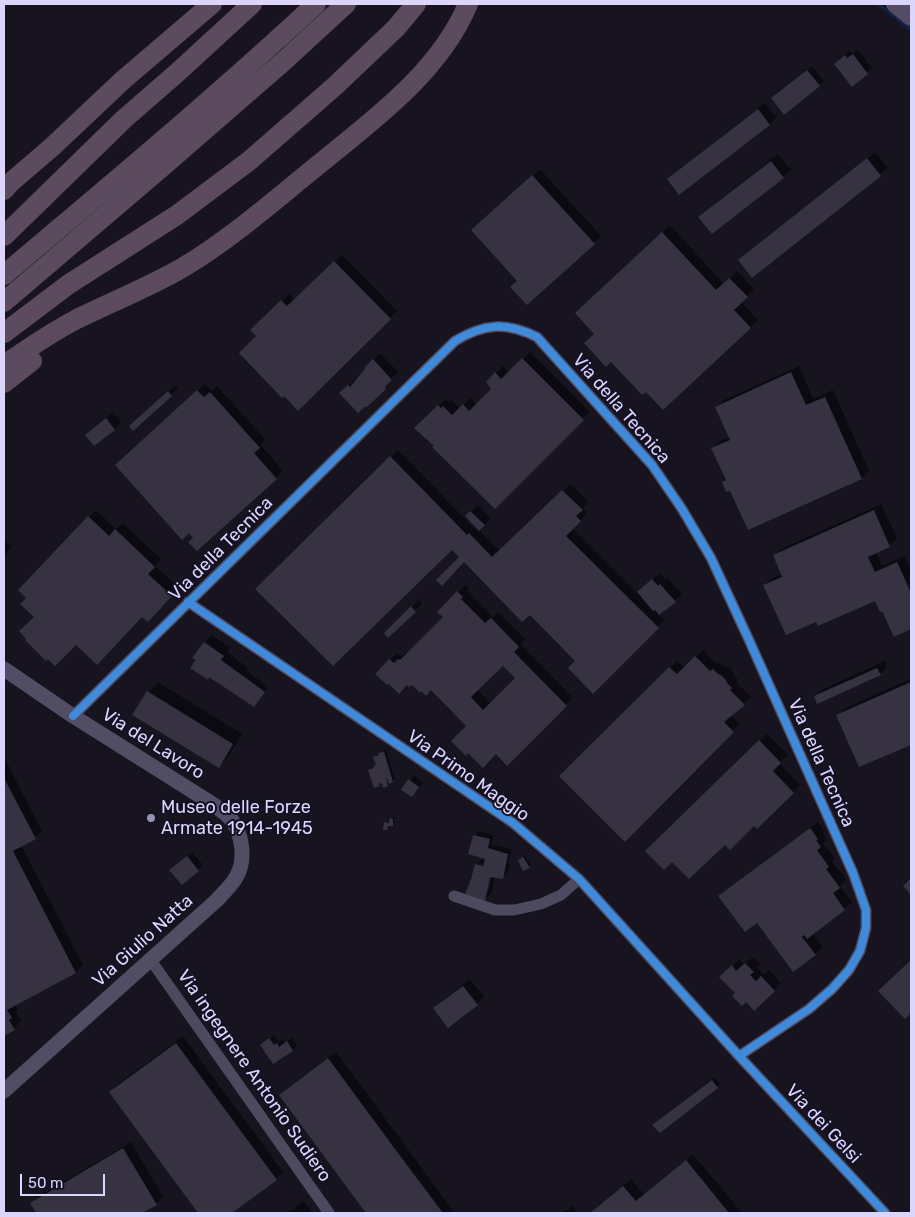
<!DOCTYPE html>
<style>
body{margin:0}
#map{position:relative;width:915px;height:1217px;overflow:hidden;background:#17141f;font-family:Rubik,sans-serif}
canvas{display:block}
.frame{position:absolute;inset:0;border:5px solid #dcd6fc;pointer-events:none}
.scale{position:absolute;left:20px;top:1174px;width:85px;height:22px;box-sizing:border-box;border:2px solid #dcd6fc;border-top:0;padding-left:6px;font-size:15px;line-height:18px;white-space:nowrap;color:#dcd6fc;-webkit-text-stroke:4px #151024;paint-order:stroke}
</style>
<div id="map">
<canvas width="915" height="1217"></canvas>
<div class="frame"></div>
<div class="scale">50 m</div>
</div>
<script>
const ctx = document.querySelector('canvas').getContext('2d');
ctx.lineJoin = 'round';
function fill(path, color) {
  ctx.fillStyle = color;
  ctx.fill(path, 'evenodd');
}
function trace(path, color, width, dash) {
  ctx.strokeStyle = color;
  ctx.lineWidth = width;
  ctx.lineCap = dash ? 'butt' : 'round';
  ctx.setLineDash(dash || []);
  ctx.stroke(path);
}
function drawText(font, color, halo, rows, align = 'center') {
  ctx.font = font + ' Rubik,sans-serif';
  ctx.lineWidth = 4;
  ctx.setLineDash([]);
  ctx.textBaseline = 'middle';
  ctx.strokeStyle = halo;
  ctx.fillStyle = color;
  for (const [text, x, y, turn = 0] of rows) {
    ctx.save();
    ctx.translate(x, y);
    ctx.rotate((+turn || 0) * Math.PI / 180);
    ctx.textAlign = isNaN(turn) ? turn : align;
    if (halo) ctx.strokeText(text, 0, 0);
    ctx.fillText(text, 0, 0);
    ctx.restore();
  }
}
const shadow = new Path2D(`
 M858 50 872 68 852 85 840 59 850 51 853 54Z
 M812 66 824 81 819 85 777 93Z
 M765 103 776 117 769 125 668 179 676 172Z
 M875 152 888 168 880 175 752 276 740 260 747 253Z
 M778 154 791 170 783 177 712 232 700 217 707 210Z
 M540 169 601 236 594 243 518 281 479 223Z
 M670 225 724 284 737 271 754 289 741 302 758 320 750 328 596 334 584 306Z
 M342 255 397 311 298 409 257 336 251 330 289 294 295 300Z
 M530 352 590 412 495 507 436 445 416 428 446 399 449 402 451 400 460 408 471 398 477 405 493 389 487 382 503 366 509 372Z
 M380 353 398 372 391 379 392 381 385 388 341 393 356 378 357 380 366 368Z
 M799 366 813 399 833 390 869 471 862 478 731 489 723 482 726 479 713 449 720 441 730 437 717 407 724 400Z
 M205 384 212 391 217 386 266 440 261 445 283 471 276 478 194 537 123 458Z
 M176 385 178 388 171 395 137 419Z
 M113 412 121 422 114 429 86 435Z
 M398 450 475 529 477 527 467 516 478 505 491 518 479 530 500 551 570 484 589 502 583 508 587 513 572 528 637 593 660 573 666 580 668 578 682 594 675 601 658 614 665 620 593 692 577 661 530 614 460 557 452 548 257 589Z
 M881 504 897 538 889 546 876 552 882 566 904 556 911 570V628L894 636 882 610 875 600 817 620 765 585 772 578 782 574 774 556 781 549Z
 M96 510 116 529 123 523 161 559 155 566 179 588 148 620 143 616 76 643 35 617 27 598 19 590Z
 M4 539 12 546 4 557Z
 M465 585 469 589 467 591 493 617 498 612 525 639 521 645 573 698 507 764 496 753 469 751 468 726 431 689 426 694 390 660 397 653 402 657 406 652 408 654 444 617 439 612ZM504 665 516 678 491 704 477 689Z
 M419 600 422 604 388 636 386 633Z
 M212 635 230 648 227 652 248 668 246 670 268 687 258 701 197 660 205 643Z
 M703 650 717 664 721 663 726 667 729 668 733 672 734 675 738 680 736 682 751 697 731 715 740 724 625 840 561 776 677 661 685 668Z
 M885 661 887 667 880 674 815 696 823 689Z
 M911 679V743L860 766 838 715 845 708Z
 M158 682 242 734 228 757 218 767 148 692Z
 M767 734 788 755 779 763 800 785 757 828 754 824 672 860 647 851Z
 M386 750 395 779 388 785 383 781 379 785 369 770 374 766 377 765 375 757 379 753Z
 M4 757 42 831 35 838 21 845 83 965 76 972 15 1004 18 1010 16 1012 21 1021 14 1029 4 1034Z
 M414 775 423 782 416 791 403 790Z
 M393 817H395L394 823 392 825H389L387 829 386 823 388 821H390Z
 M818 822 824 831 823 833 827 839 823 843 835 859 832 861 846 880 840 886 852 902 844 909 812 933 823 947 816 954 793 971 757 921 720 896 727 889Z
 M479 831 494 835 491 844 512 849 508 864H510L509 870 502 878 495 876 492 892 485 899 476 865 484 857 475 836ZM479 864 504 870 479 867ZM490 870 493 871 488 892H486Z
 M192 852 203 865 182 883 176 866Z
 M525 856 531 865 529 867 521 858Z
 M753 957 760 964 757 967 764 975 769 970 781 983 774 990 746 1001 736 993 728 970 739 959 744 964Z
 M911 961V1011L905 1018 887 984Z
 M470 979 484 997 477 1004 434 1009 442 1001Z
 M274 1035 279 1042 282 1039 284 1043 292 1038 297 1045 293 1050 274 1063 262 1045Z
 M183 1036 283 1172 276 1179 230 1213H200L110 1092 117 1085Z
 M336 1052 455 1213H368L280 1095 287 1088Z
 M714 1078 720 1084 713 1091 654 1125 661 1118Z
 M131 1142 163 1197 156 1204 140 1213H37L32 1203 39 1196Z
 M693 1154 742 1213H590L631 1179 644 1195Z
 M304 1201 313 1213H287Z
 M572 1206 578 1213H563Z`);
const stream = new Path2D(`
 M878 4 911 30`);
const building = new Path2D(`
 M853 54 868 74 852 87 834 64 845 55 847 58Z
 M807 70 820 86 784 115 771 98Z
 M758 109 770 125 679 195 667 179Z
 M867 158 881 176 752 278 738 260Z
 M771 161 784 178 712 234 698 217Z
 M532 175 595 244 527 305 510 287 517 281 471 230Z
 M662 232 716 290 729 278 748 297 734 310 751 328 663 410 646 392 642 395 611 362 606 367 584 343 594 334 575 313Z
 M334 261 391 319 298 411 284 396 282 398 239 353 256 336 250 330 281 300 287 306Z
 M522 358 584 420 495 509 432 447 434 446 414 428 438 405 441 408 443 406 452 415 463 404 469 411 491 389 486 382 495 372 501 379Z
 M373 359 392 380 385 387 386 389 367 407 366 406 358 413 339 393 348 385 350 387 365 369 364 368Z
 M791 372 806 405 825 397 862 479 748 530 730 491 726 492 722 482 726 480 711 448 730 440 715 407Z
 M197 390 204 397 210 392 260 448 254 453 277 479 197 551 188 542 193 538 189 533 182 540 115 465Z
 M168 391 172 396 133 431 129 426Z
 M106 418 115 430 94 446 85 435Z
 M390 456 467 535 469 533 492 557 562 490 583 510 576 516 581 521 566 536 659 628 593 694 568 668 575 661 530 615 522 622 464 562 442 586 436 580 459 557 452 550 333 666 255 589Z
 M874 510 890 547 868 557 875 572 897 562 911 593V629L894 637 882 611 880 612 875 601 818 626 816 622 786 635 763 585 782 577 773 555Z
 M470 511 485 525 479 531 465 516Z
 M88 516 109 536 115 529 155 567 148 574 172 596 148 622 142 617 97 665 76 645 55 666 47 659 46 661 25 640 26 639 19 631 34 617 20 604 26 598 18 590Z
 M652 579 658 586 660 584 676 602 659 615 655 610 653 611 637 592Z
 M457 591 463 597 461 599 485 623 491 618 519 647 514 652 567 706 507 766 496 754 483 768 468 753 466 756 451 741 466 726 431 690 426 696 421 691 420 693 412 685 409 687 407 685 399 694 389 684 387 685 375 674 389 659 394 663 398 659 400 660 443 617 437 612ZM503 666 515 678 483 710 471 697Z
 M411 606 416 612 388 638 384 633Z
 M204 642 224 656 221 660 265 692 254 707 209 677 208 680 190 668 196 660 192 658Z
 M695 656 710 671 713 669 718 674 721 675 726 680 727 683 732 688 730 690 745 705 724 722 734 732 625 842 559 776 669 667 677 674Z
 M877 668 881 675 817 704 814 696Z
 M911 682V745L859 767 836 715Z
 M147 691 233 744 219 768 132 715Z
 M759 740 781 763 773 771 794 793 757 829 754 826 730 850 725 845 689 879 672 862 664 870 645 851Z
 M384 752 393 782 389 784 386 776 388 786 383 788 382 783 379 784 380 786 374 788 368 770 374 768 373 766 376 765 373 757 379 755 378 753Z
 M4 778 36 839 13 851 76 973 7 1010 12 1018 9 1020 15 1030 4 1036Z
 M408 779 419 787 412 797 401 790Z
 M390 818 393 819V826H388L387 830H383L384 822 389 823Z
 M810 828 818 839 816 840 821 847 817 850 829 867 826 869 840 888 833 893 845 910 807 939 804 935 802 937 816 955 793 972 757 923 745 932 718 896Z
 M473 835 490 839 488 848 508 854 503 879 490 877 485 901 465 895 471 879 475 864 483 866 485 859 468 854Z
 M187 856 199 871 182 885 169 870Z
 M523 857 530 868 523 871 518 860Z
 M911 878V895L903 886Z
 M911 960V1013L905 1019 878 991Z
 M745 963 754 972 750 975 756 981 761 976 775 991 754 1011 746 1002 742 1006 732 996 735 993 719 977 732 965 736 971Z
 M463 986 478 1005 448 1028 433 1008Z
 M269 1038 274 1045 277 1043 279 1047 287 1041 293 1051 273 1064 260 1045Z
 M176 1043 277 1180 232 1213H198L109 1092Z
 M328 1058 392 1145 443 1213H366L343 1182 279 1095Z
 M712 1080 718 1088 660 1133 652 1125Z
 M123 1148 157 1205 142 1213H36L30 1203Z
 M686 1160 729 1213H590L623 1186 636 1201Z`);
const street = new Path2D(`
 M188 602 513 823 579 879 739 1056 885 1213
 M73 716 455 341C485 323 506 322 537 337L652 465 682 509 711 558 749 640 853 873 866 910V928L860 951 849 970 832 989 809 1009 739 1056
 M454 896 495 910H514L541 904 561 895 579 879
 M150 959 329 1213`);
const secondary = new Path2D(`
 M4 669 73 716 208 801C214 805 221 810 227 815 243 830 247 861 235 879 230 887 223 893 217 900L4 1091`);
const primary = new Path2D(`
 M895 4 911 17`);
const highway = new Path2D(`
 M4 190 10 183 52 147 123 80 212 4
 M4 236 124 119 178 72 252 4
 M4 275C109 186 215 98 316 4
 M4 302 161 168 284 61 346 4
 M4 333 69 284 177 215 249 161 335 86 396 28 416 4
 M4 365C27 349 52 332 77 319 112 302 149 287 182 268 229 240 270 204 312 170 369 123 439 74 468 4
 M4 383 32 361`);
const cycleway = new Path2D(`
 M188 602 513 823 579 879 739 1056 885 1213
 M73 716 455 341C485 323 506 322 537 337L652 465 682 509 711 558 749 640 853 873 866 910V928L860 951 849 970 832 989 809 1009 739 1056`);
const markers = [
 [151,818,5,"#9792af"]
];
const streetNames = [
 ["Via della Tecnica",621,409,49],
 ["Via della Tecnica",221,549,-45],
 ["Via del Lavoro",153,744,32],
 ["Via della Tecnica",821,763,66],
 ["Via Primo Maggio",468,776,35],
 ["Via Giulio Natta",143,941,-42],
 ["Via ingegnere Antonio Sudiero",254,1076,55],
 ["Via dei Gelsi",823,1124,47]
];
const poiNames = [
 ["Museo delle Forze",161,808],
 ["Armate 1914-1945",161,829]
];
fill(shadow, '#0007');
trace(stream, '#122242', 3);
fill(building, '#363241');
trace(street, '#4d4a5f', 11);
trace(secondary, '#504d65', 15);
trace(primary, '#554b64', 18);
trace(highway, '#5c4a5e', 20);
trace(cycleway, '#408adc', 8);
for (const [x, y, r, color] of markers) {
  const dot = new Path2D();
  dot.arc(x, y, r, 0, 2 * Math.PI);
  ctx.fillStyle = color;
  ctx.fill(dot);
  trace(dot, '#151024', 2);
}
drawText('18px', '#dcd6fc', '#151024', streetNames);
drawText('18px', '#dcd6fc', '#151024', poiNames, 'left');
</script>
